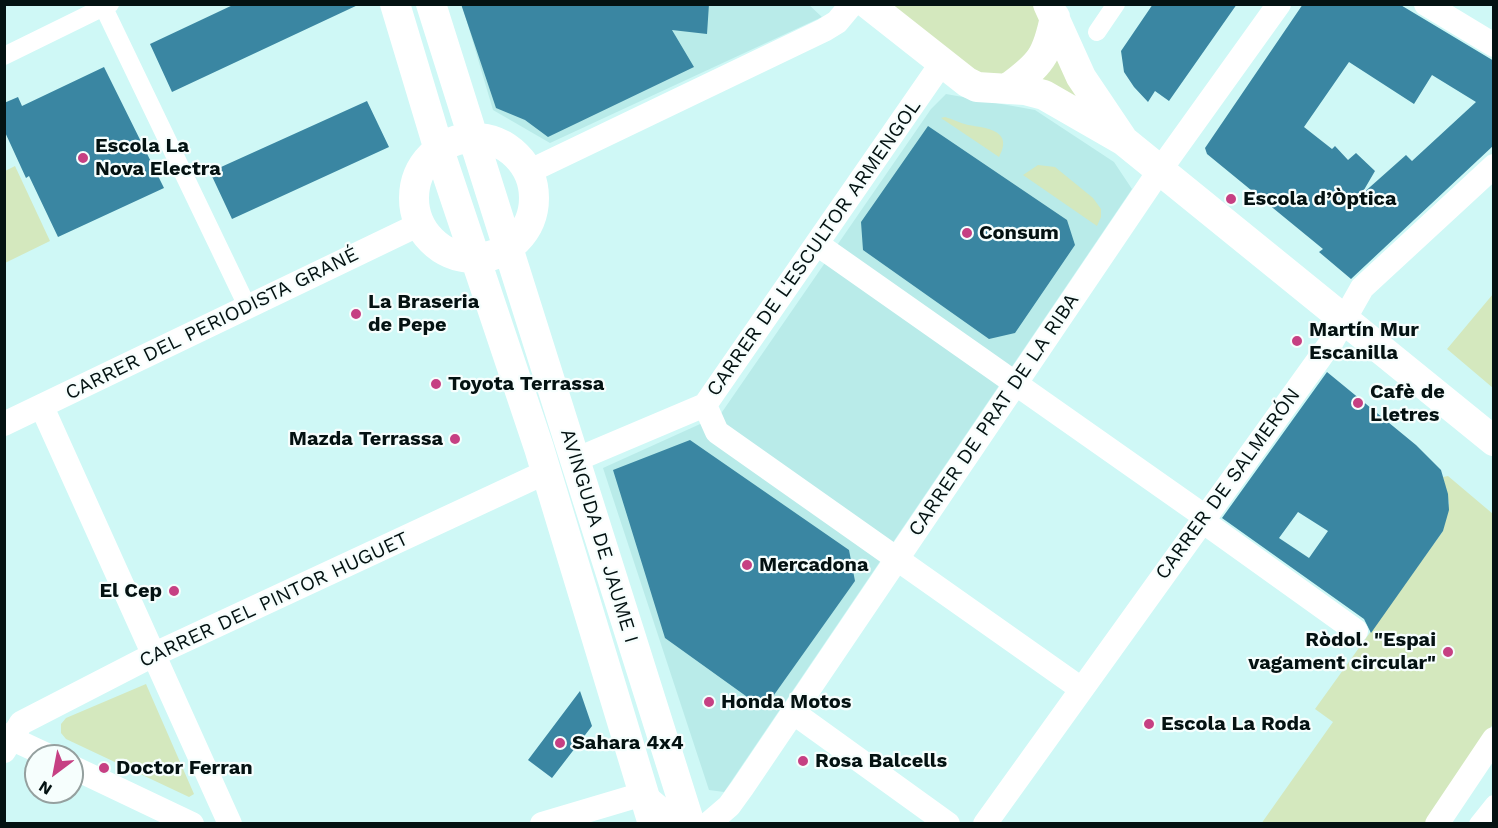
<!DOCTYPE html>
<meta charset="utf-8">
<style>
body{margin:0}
#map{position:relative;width:1498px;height:828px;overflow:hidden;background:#cff8f6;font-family:"Work Sans",sans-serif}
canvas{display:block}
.frame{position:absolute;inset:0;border:6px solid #041212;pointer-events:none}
.north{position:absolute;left:24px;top:744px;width:60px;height:60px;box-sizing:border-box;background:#f6fefd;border:2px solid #95a09f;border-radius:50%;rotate:212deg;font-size:16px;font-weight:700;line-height:24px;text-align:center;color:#041212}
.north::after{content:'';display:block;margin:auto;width:21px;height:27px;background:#c64083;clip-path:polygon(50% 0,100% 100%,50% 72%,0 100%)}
</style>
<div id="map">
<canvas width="1498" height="828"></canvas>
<div class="frame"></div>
<div class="north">N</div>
</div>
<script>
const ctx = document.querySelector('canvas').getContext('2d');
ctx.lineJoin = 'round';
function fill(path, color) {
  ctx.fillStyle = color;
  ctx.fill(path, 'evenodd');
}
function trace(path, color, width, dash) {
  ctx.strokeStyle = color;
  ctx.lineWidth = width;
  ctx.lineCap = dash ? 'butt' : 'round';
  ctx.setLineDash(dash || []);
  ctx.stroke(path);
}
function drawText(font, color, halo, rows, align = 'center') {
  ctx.font = font + ' "Work Sans",sans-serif';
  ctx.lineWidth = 4.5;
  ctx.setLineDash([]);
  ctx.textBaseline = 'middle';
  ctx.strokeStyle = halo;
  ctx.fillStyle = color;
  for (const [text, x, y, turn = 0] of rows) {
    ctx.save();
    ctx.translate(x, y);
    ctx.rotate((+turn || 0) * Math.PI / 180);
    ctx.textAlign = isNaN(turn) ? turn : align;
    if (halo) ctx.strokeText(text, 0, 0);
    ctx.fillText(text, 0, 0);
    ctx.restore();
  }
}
const built = new Path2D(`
 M808 4 822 17 550 143 493 110 462 5Z
 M946 94 1035 110 1114 162 1132 189 724 792 709 790 603 468 720 415 931 109Z`);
const green = new Path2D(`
 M889 5H1037L1043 35 1013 74 980 77Z
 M1057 49 1090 106 1037 79Z
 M945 117C952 119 960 123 968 125 986 128 1014 130 999 157L941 118Z
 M1038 165 1055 167 1093 198 1101 209V217L1097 226 1023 175Z
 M15 166 50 241 5 263V171Z
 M1493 294V388L1447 349Z
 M1448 476 1493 514V724L1426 823 1261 824 1333 722 1315 709 1443 531 1449 503 1443 477Z
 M146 684 194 794 189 797 66 739 61 733V724L66 718Z`);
const building = new Path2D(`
 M235 4H360L172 92 150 44Z
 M461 4H709L707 34 672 30 694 67 548 137 525 120 496 108Z
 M1153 4H1237L1169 101 1155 91 1148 102 1134 87 1124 72 1121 51Z
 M1303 4H1399L1494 61V145L1351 279 1319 252 1323 249 1207 154 1205 148ZM1349 62 1414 104 1432 75 1476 102 1412 161 1406 155 1361 195 1375 171 1356 153 1348 160 1335 146 1332 149 1304 127Z
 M104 67 164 188 58 237 29 176 26 178 4 130V103L18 97 22 106Z
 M367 101 389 147 232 219 210 172Z
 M928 126 1067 220 1075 245 1015 333 989 339 863 250 861 222Z
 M1327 372 1416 445 1441 470 1448 494 1449 510 1443 531 1371 633 1364 619 1222 518ZM1298 512 1328 531 1309 558 1279 538Z
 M690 440 849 550 855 581 764 709 665 638 613 470Z
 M580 691 592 726 552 778 528 760Z`);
const pedestrian = new Path2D(`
 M102 4 248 308
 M1097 32 1116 4
 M4 56 110 4
 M1478 824 1494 804`);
const minor = new Path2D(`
 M1426 4 1494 45
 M528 172 824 30 837 22 852 4
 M817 244 1204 516
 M705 405 717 432 1080 688
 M42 407 230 824
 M4 424 420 224
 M575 460 705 405 941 64
 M1201 520 1356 631
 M794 713 948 824
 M4 735 49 756
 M4 751 21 723 155 654 546 472
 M72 767 192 824
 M542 824 643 794 679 824
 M708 824 729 806 742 788 1160 170 1279 4
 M985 824 1332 341 1362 288 1494 166
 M1437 824 1494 739`);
const tertiary = new Path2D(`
 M395 4 439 150 539 448 653 824
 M431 4 690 824
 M868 4 967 82 977 87 1025 90 1044 95 1124 141 1494 441
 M1048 4 1081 77 1122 138
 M1008 88C1041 64 1047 56 1055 17
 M414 198a60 60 0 1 1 120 0a60 60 0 1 1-120 0Z`);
const markers = [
 [83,158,6,"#c64083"],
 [1231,199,6,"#c64083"],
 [967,233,6,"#c64083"],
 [356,314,6,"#c64083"],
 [1297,341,6,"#c64083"],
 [436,384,6,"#c64083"],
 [1358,403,6,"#c64083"],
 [455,439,6,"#c64083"],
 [747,565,6,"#c64083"],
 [174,591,6,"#c64083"],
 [1448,652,6,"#c64083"],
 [709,702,6,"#c64083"],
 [1149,724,6,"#c64083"],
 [560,743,6,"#c64083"],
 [803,761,6,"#c64083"],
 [104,768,6,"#c64083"]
];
const poiNames = [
 ["Escola La",95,146],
 ["Nova Electra",95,169],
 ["Escola d’Òptica",1243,199],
 ["Consum",979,233],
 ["La Braseria",368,302],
 ["de Pepe",368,325],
 ["Martín Mur",1309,330],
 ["Escanilla",1309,353],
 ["Toyota Terrassa",448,384],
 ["Cafè de",1370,392],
 ["Lletres",1370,415],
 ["Mazda Terrassa",443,439,"right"],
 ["Mercadona",759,565],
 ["El Cep",162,591,"right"],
 ["Ròdol. \"Espai",1436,640,"right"],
 ["vagament circular\"",1436,663,"right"],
 ["Honda Motos",721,702],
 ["Escola La Roda",1161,724],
 ["Sahara 4x4",572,743],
 ["Rosa Balcells",815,761],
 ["Doctor Ferran",116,768]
];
const streetNames = [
 ["CARRER DE L'ESCULTOR ARMENGOL",814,248,-55],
 ["CARRER DEL PERIODISTA GRANÉ",212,324,-26],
 ["CARRER DE PRAT DE LA RIBA",994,415,-56],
 ["CARRER DE SALMERÓN",1228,484,-54],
 ["AVINGUDA DE JAUME I",599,536,73],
 ["CARRER DEL PINTOR HUGUET",274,600,-25]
];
fill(built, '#b9ebe9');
fill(green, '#d4e8be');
fill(building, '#3a86a2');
trace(pedestrian, '#fff', 18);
trace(minor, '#fff', 24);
trace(tertiary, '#fff', 30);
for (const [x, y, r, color] of markers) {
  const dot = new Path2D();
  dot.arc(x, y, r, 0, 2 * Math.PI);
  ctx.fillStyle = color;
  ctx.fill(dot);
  trace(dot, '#f6fefd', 2);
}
drawText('bold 20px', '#041212', '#f6fefd', poiNames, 'left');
drawText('20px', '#041212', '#f6fefd', streetNames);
</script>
